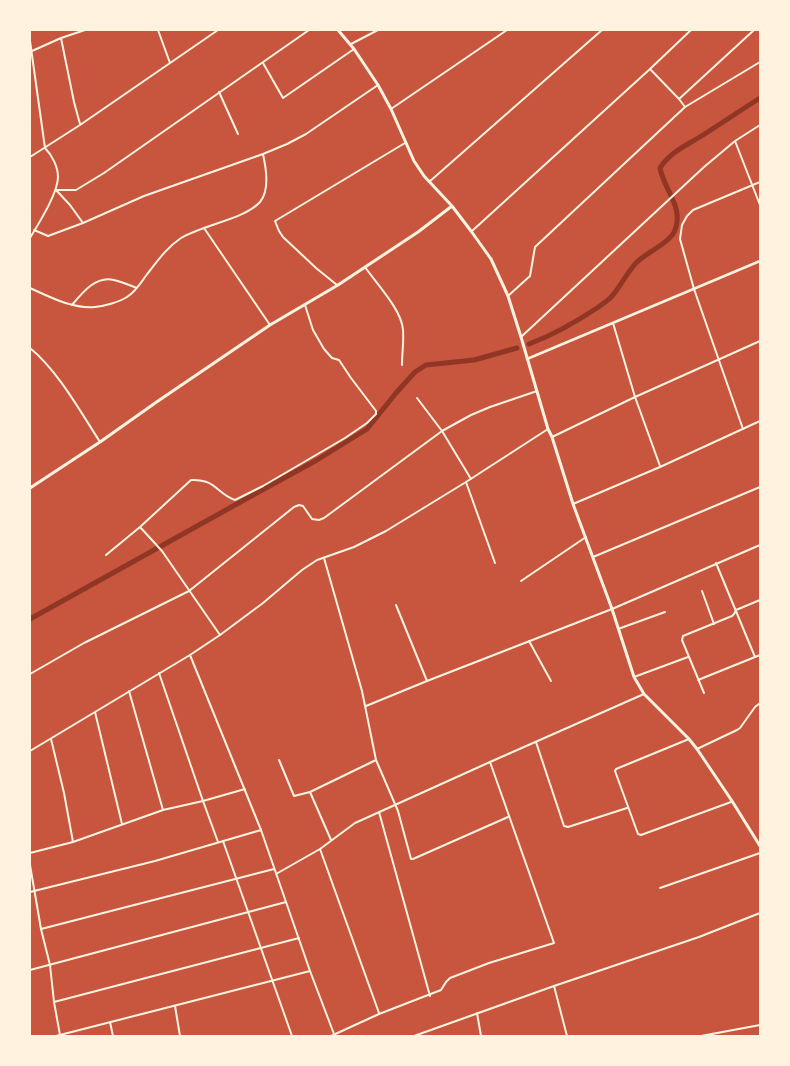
<!DOCTYPE html>
<style>
body{margin:0}
#map{position:relative;width:790px;height:1066px;overflow:hidden;background:#c8553d;font-family:"Roboto Condensed",sans-serif}
canvas{display:block}
.frame{position:absolute;inset:0;border:31px solid #fff3e0;pointer-events:none}
</style>
<div id="map">
<canvas width="790" height="1066"></canvas>
<div class="frame"></div>
</div>
<script>
const ctx = document.querySelector('canvas').getContext('2d');
ctx.lineJoin = 'round';
function trace(path, color, width, dash) {
  ctx.strokeStyle = color;
  ctx.lineWidth = width;
  ctx.lineCap = dash ? 'butt' : 'round';
  ctx.setLineDash(dash || []);
  ctx.stroke(path);
}
const canal = new Path2D(`
 M529 344C553 335 576 322 597 308 602 304 608 301 612 296 621 286 627 272 637 262 646 253 671 242 675 230 684 207 664 190 660 168 671 151 686 146 703 135 722 123 741 110 760 98
 M30 619 253 495 317 460 367 429 396 393 415 372 426 365 474 360 517 348`);
const minor = new Path2D(`
 M158 30 170 63
 M61 38 74 102 80 124
 M30 41 45 148C52 155 58 167 58 177 58 193 39 223 30 238
 M351 44 378 30
 M32 51 61 38 85 30
 M263 63 283 98 354 49
 M650 69 679 99
 M219 92 238 134
 M685 107 760 62
 M391 109 507 30
 M735 141 760 205
 M30 157 80 125 218 30
 M429 182 602 30
 M56 190H76L104 173 309 30
 M56 190 70 205 83 223
 M204 228 270 325
 M34 230 48 236 83 223 144 196 263 154 287 144 306 134 378 85
 M472 231 650 69 691 30
 M365 267C376 283 402 310 403 330 404 341 402 353 402 365
 M337 285 316 268 283 237 279 231 275 221 405 143
 M30 288C50 297 72 309 95 307 105 306 119 302 127 297 135 292 140 284 145 277 156 263 166 248 181 238 202 225 245 219 260 202 270 190 266 168 263 154
 M508 296 530 276 535 247 685 107 679 99 754 30
 M72 305C82 293 96 275 114 280 122 282 129 285 137 288
 M613 323 635 397 660 466
 M521 337 704 167 735 141 760 125
 M30 348C58 371 80 411 100 442
 M417 398 442 431 471 479
 M743 429 694 289 680 239 682 225 687 216 693 210 760 182
 M552 437 635 397 760 341
 M466 482 495 563
 M573 504 660 467 760 421
 M140 527 162 551 220 635
 M106 555 140 527 191 480C216 479 216 493 235 500L263 486 345 438 367 423 376 414V411L351 378 339 360 332 358 324 349 313 330 305 305
 M593 557 760 487
 M324 558 362 691 376 760 398 811 411 859H413L508 817
 M716 563 755 657
 M521 581 586 537
 M702 591 714 624
 M396 605 427 681
 M618 629 665 612
 M529 641 551 681
 M190 655 261 830 310 971 334 1034
 M159 673 203 801 218 842
 M30 674 84 643 189 591 294 507 299 505 303 506 312 519 319 520 324 518 442 431 471 415 490 407 537 391
 M634 677 688 657
 M698 680 760 655
 M129 691 163 810
 M704 693 682 640 683 636 732 616 734 614 736 610 760 600
 M366 706 427 681 612 609 760 545
 M95 712 122 824
 M51 739 64 793 73 842
 M689 739 616 769 615 771 638 834 641 835 731 802
 M536 742 564 826 568 827 627 808
 M697 749 737 730 740 728 755 707 760 703
 M30 751 190 655 220 635 263 603 302 570 317 560 354 547 386 531 466 482 548 429
 M279 760 294 796 310 792 376 760
 M310 792 331 840
 M379 812 430 996
 M223 841 292 1036
 M320 849 379 1013
 M30 853 73 842 163 810 203 801 245 789
 M30 865 41 929 50 965 54 1002 60 1035
 M276 874 320 849 355 823 490 762 644 694
 M660 888 760 853
 M30 892 155 861 261 830
 M41 929 274 869
 M30 970 286 902
 M554 986 567 1036
 M54 1002 299 938
 M175 1006 180 1036
 M477 1013 481 1036
 M110 1022 113 1036
 M56 1036 310 971
 M331 1036 379 1014 441 990 446 982 450 978 489 963 554 943 490 762
 M414 1036 554 986 699 937 760 913
 M701 1036 760 1025`);
const tertiary = new Path2D(`
 M527 359 760 261`);
const secondary = new Path2D(`
 M338 30 354 49 378 85 391 109 414 161 424 176 452 206 471 231 491 259 508 296 521 337 548 429 552 437 573 504 612 609 634 677 644 694 689 739 697 749 732 801 760 846
 M30 488 100 442 158 401 270 325 338 285 418 232 452 206`);
trace(canal, '#8f3625', 5);
trace(minor, '#fff3e0', 2);
trace(tertiary, '#fff3e0', 2.5);
trace(secondary, '#fff3e0', 3);
</script>
